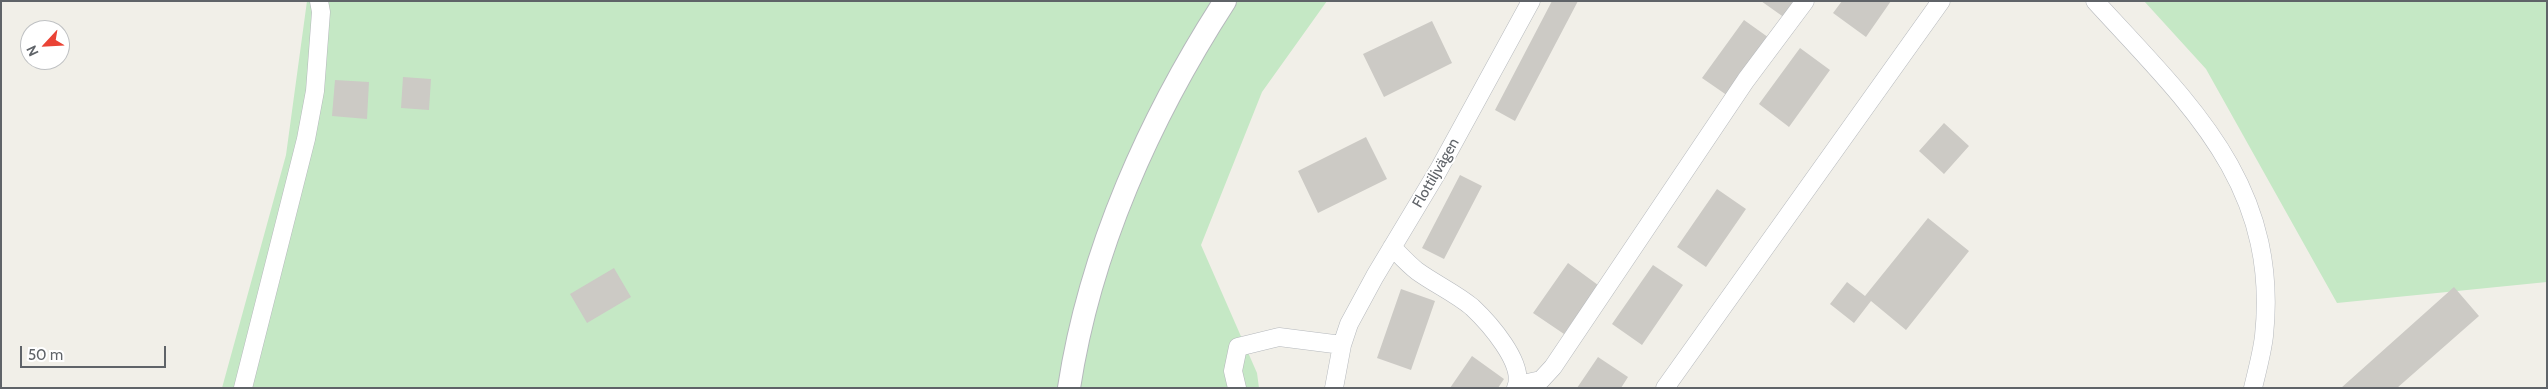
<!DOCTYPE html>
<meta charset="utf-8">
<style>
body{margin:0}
#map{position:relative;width:2548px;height:389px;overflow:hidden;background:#f1efe8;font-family:Cabin,sans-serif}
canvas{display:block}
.frame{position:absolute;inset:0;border:2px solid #5f6368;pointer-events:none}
.north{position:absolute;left:20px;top:20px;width:50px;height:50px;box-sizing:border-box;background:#fff;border:1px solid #bfc1c3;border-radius:50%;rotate:245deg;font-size:14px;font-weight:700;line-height:20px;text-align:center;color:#5f6368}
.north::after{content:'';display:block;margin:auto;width:18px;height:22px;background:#ea4335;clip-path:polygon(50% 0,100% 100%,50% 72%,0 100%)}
.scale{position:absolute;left:20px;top:346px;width:146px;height:22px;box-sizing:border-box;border:2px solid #5f6368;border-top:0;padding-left:6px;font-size:15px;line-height:18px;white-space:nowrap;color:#5f6368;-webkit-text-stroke:4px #fff;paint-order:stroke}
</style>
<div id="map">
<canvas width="2548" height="389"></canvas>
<div class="frame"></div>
<div class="north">N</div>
<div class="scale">50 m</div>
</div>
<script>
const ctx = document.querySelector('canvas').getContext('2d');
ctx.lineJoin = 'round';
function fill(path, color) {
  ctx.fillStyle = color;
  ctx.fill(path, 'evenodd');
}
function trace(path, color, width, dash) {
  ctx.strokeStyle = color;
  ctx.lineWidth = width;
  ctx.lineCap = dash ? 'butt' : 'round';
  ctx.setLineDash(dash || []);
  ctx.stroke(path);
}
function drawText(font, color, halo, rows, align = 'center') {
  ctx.font = font + ' Cabin,sans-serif';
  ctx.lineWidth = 4;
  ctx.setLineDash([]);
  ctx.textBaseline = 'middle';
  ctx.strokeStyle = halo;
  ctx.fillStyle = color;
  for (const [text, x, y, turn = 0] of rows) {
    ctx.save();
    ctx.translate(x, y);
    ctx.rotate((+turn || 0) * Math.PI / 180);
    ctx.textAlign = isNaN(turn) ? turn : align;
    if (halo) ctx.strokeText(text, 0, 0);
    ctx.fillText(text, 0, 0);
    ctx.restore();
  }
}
const green = new Path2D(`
 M307 1H1327L1262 92 1201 245 1257 373 1259 388H222L286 155Z
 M2144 1H2547V282L2337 303 2206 69Z`);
const building = new Path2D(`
 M1552 1H1578L1515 121 1495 110Z
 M1761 1H1796L1785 18Z
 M1842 1H1891L1866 37 1833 13Z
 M1744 20 1772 40 1731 98 1702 78Z
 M1432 21 1452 63 1384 97 1363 54Z
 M1800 48 1830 70 1789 127 1759 104Z
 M403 77 431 79 429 110 401 108Z
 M335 80 369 82 367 119 332 116Z
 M1944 123 1969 146 1944 174 1919 151Z
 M1366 137 1387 179 1318 213 1298 171Z
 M1460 175 1482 186 1444 259 1422 248Z
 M1717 189 1746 209 1706 267 1677 247Z
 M1928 218 1969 251 1906 330 1871 301 1854 323 1830 304 1847 282 1865 296Z
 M1568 263 1598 285 1564 334 1533 313Z
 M1653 265 1683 285 1642 345 1612 324Z
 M614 268 631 297 587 323 570 294Z
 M2454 287 2479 316 2397 388H2341Z
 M1401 289 1435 301 1411 370 1377 358Z
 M1472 356 1504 379 1498 388H1450Z
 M1598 357 1628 377 1621 388H1577Z`);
const minor = new Path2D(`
 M2095 1C2188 103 2280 184 2264 336 2262 353 2257 371 2253 388
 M1392 247C1400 255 1408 264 1417 271 1435 284 1455 293 1472 307 1488 322 1526 364 1516 388
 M1518 385 1541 380 1553 367 1746 80 1805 1
 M243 388 306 139 315 91 321 12 319 1
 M1237 388 1233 371 1238 347 1279 337 1342 345
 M1334 388 1342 345 1349 324 1375 276 1438 171 1531 1
 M1665 388 1941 1`);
const tertiary = new Path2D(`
 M1069 388C1090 250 1150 117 1225 1`);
const streetNames = [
 ["Flottiljvägen",1436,173,-60]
];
fill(green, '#c5e8c5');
fill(building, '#cccac5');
trace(minor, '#b5b8bc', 19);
trace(tertiary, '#b5b8bc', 24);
trace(minor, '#fff', 18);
trace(tertiary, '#fff', 22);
drawText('15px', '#5f6368', '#fff', streetNames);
</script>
